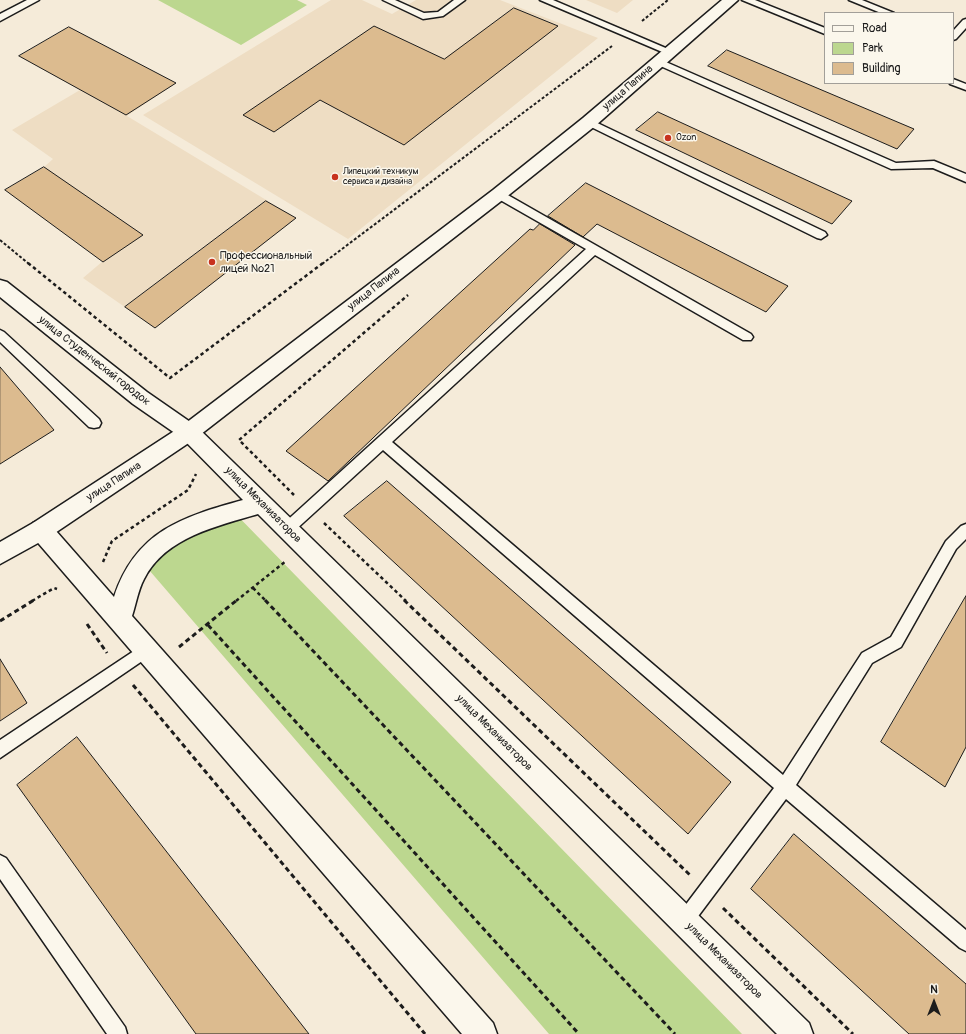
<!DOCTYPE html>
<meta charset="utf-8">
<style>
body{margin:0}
#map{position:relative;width:966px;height:1034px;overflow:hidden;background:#f5ebd9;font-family:Pangolin,sans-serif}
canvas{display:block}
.legend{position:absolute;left:824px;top:12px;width:130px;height:72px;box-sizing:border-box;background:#fbf7ec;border:1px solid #a29f99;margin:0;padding:5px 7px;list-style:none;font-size:12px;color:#1c1c1c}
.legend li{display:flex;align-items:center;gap:8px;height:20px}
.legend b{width:20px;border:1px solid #a29f99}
.north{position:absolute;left:914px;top:982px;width:40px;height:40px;-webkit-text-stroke:3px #fbf7ec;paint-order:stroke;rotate:0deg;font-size:11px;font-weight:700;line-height:16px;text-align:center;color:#1c1c1c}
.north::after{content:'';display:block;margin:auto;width:14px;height:18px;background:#1c1c1c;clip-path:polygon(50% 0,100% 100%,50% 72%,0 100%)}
</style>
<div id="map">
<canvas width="966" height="1034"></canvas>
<ul class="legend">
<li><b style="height:5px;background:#fbf7ec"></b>Road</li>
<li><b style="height:11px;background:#bcd78f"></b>Park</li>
<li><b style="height:11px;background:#dcbb8f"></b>Building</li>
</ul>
<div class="north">N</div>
</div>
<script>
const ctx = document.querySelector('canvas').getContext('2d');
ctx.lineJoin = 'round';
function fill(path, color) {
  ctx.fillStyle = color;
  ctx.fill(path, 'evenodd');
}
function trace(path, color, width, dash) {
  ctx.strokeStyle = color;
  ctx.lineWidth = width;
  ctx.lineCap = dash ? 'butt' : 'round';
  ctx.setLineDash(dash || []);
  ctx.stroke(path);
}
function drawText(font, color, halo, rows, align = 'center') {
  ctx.font = font + ' Pangolin,sans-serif';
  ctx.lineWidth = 3;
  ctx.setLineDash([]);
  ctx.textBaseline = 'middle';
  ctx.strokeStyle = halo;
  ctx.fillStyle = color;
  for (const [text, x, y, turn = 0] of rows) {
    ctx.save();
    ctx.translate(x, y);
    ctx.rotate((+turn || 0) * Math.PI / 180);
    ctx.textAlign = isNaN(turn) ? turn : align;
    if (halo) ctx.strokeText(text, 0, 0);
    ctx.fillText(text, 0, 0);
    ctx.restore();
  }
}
const built = new Path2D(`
 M331 0H362L392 14 416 0H500L598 38 348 239 143 115Z
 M586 0H633L617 13Z
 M69 27 176 83 127 116 296 218 155 328 83 278 103 261 5 190 44 167 53 159 12 130 80 90 19 56Z`);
const green = new Path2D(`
 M158 0H297L307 5 241 45Z
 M226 504 742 1034H549L143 563Z`);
const building = new Path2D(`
 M514 8 558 26 404 145 320 100 274 132 243 115 374 26 444 59Z
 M69 27 176 83 126 115 19 56Z
 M727 50 914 129 897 149 708 66Z
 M658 112 852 201 832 224 636 130Z
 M44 167 143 235 103 262 5 190Z
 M586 183 788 286 766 312 597 224 583 237 548 216Z
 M266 201 296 218 155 328 125 307Z
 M540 224 575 245 328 481 286 451 530 229 533 230Z
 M0 367 54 430 0 464Z
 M387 481 731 782 688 834 344 516Z
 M966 596V747L945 787 881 742Z
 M0 659 27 703 0 721Z
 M77 737 309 1034H196L17 785Z
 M794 834 966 984V1034H909L751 889Z`);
const pathFar2 = new Path2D(`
 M642 21 668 0
 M0 240 29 264
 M322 264 612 46`);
const pathFar1 = new Path2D(`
 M28 263 170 378 323 263
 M294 495 239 440 408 295
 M324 523 406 601
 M103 562 112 541 188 490 196 474
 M253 588 266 601
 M32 601 54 588 57 589
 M236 601 286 561`);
const path = new Path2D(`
 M265 600 675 1034
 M404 600 691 876
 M0 621 34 600
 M87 624 107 653
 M208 625 579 1034
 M179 647 237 600
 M133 685 425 1034
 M723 908 853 1034`);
const service = new Path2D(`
 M27 0H39L0 21V14Z
 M383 0H395L424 13 438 12 454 0H465L443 16 423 19Z
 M540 0H553L675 52 670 55 667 54Z
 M742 0H755L825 28V34Z
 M849 0H862L894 13H881Z
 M966 19V28L956 39 953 40V31L963 20Z
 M659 59 896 163 934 161 966 174V182L933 168 891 169 656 64 654 62 656 60Z
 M953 79 966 84V90L950 84 953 83Z
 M589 119 825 232 827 235 821 239 817 238 585 124 584 122Z
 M499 190 751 334 753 337 751 340H743L595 255 392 442 783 775 862 653 891 637 946 541 961 526 966 524V539L956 549 901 647 872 663 796 785 966 930V951L960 948 786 799 690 927 684 930 678 927 675 921 678 915 774 788 383 450 292 533 287 535 282 533 280 529 282 525 586 249 495 197 494 194Z
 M0 330 4 332 99 419 101 423 99 427 94 428 89 427 0 342Z
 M146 643 151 645 154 650 151 655 0 758V740Z
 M0 855 6 858 125 1027 127 1034H107L0 879Z`);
const minor = new Path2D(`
 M0 280 7 282 147 392 196 426 809 1023 813 1034H777L258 514C218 526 165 537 144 579 138 590 136 604 132 616L493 1023 497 1034H462L33 537 30 530 33 523 41 520 49 523 114 597C136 531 182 517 243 500L182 438 133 404 0 297Z`);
const tertiary = new Path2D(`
 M722 0H738L595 126 505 198 196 438 49 537 0 564V542L33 523 182 426 493 190 583 118Z`);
const markers = [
 [668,138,4,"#c8321e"],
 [335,177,4,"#c8321e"],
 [212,262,4,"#c8321e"]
];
const farPoinames = [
 ["Ozon",676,138],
 ["Липецкий техникум",343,172],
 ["сервиса и дизайна",343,182]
];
const streetNames = [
 ["улица Папина",628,88,-41],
 ["улица Папина",374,289,-38],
 ["улица Студенческий городок",94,361,38],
 ["улица Папина",114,482,-33],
 ["улица Механизаторов",263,505,45],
 ["улица Механизаторов",494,733,45],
 ["улица Механизаторов",724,961,45]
];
const poiNames = [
 ["Профессиональный",220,256],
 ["лицей №21",220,269]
];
fill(built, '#eeddc3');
fill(green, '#bcd78f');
fill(building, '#dcbb8f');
trace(building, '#1c1c1c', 1);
trace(service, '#1c1c1c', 3);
trace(minor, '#1c1c1c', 3);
trace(tertiary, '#1c1c1c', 3);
trace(pathFar2, '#1c1c1c', 2, [3, 2]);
trace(pathFar1, '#1c1c1c', 2.5, [3.5, 3]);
trace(path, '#1c1c1c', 3, [5, 3.5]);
fill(service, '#fbf7ec');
fill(minor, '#fbf7ec');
fill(tertiary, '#fbf7ec');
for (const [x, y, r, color] of markers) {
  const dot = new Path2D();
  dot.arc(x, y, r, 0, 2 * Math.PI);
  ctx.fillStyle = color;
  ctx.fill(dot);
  trace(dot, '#fbf7ec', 1.5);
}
drawText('9px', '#1c1c1c', '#fbf7ec', farPoinames, 'left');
drawText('11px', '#1c1c1c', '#fbf7ec', streetNames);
drawText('11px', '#1c1c1c', '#fbf7ec', poiNames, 'left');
</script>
